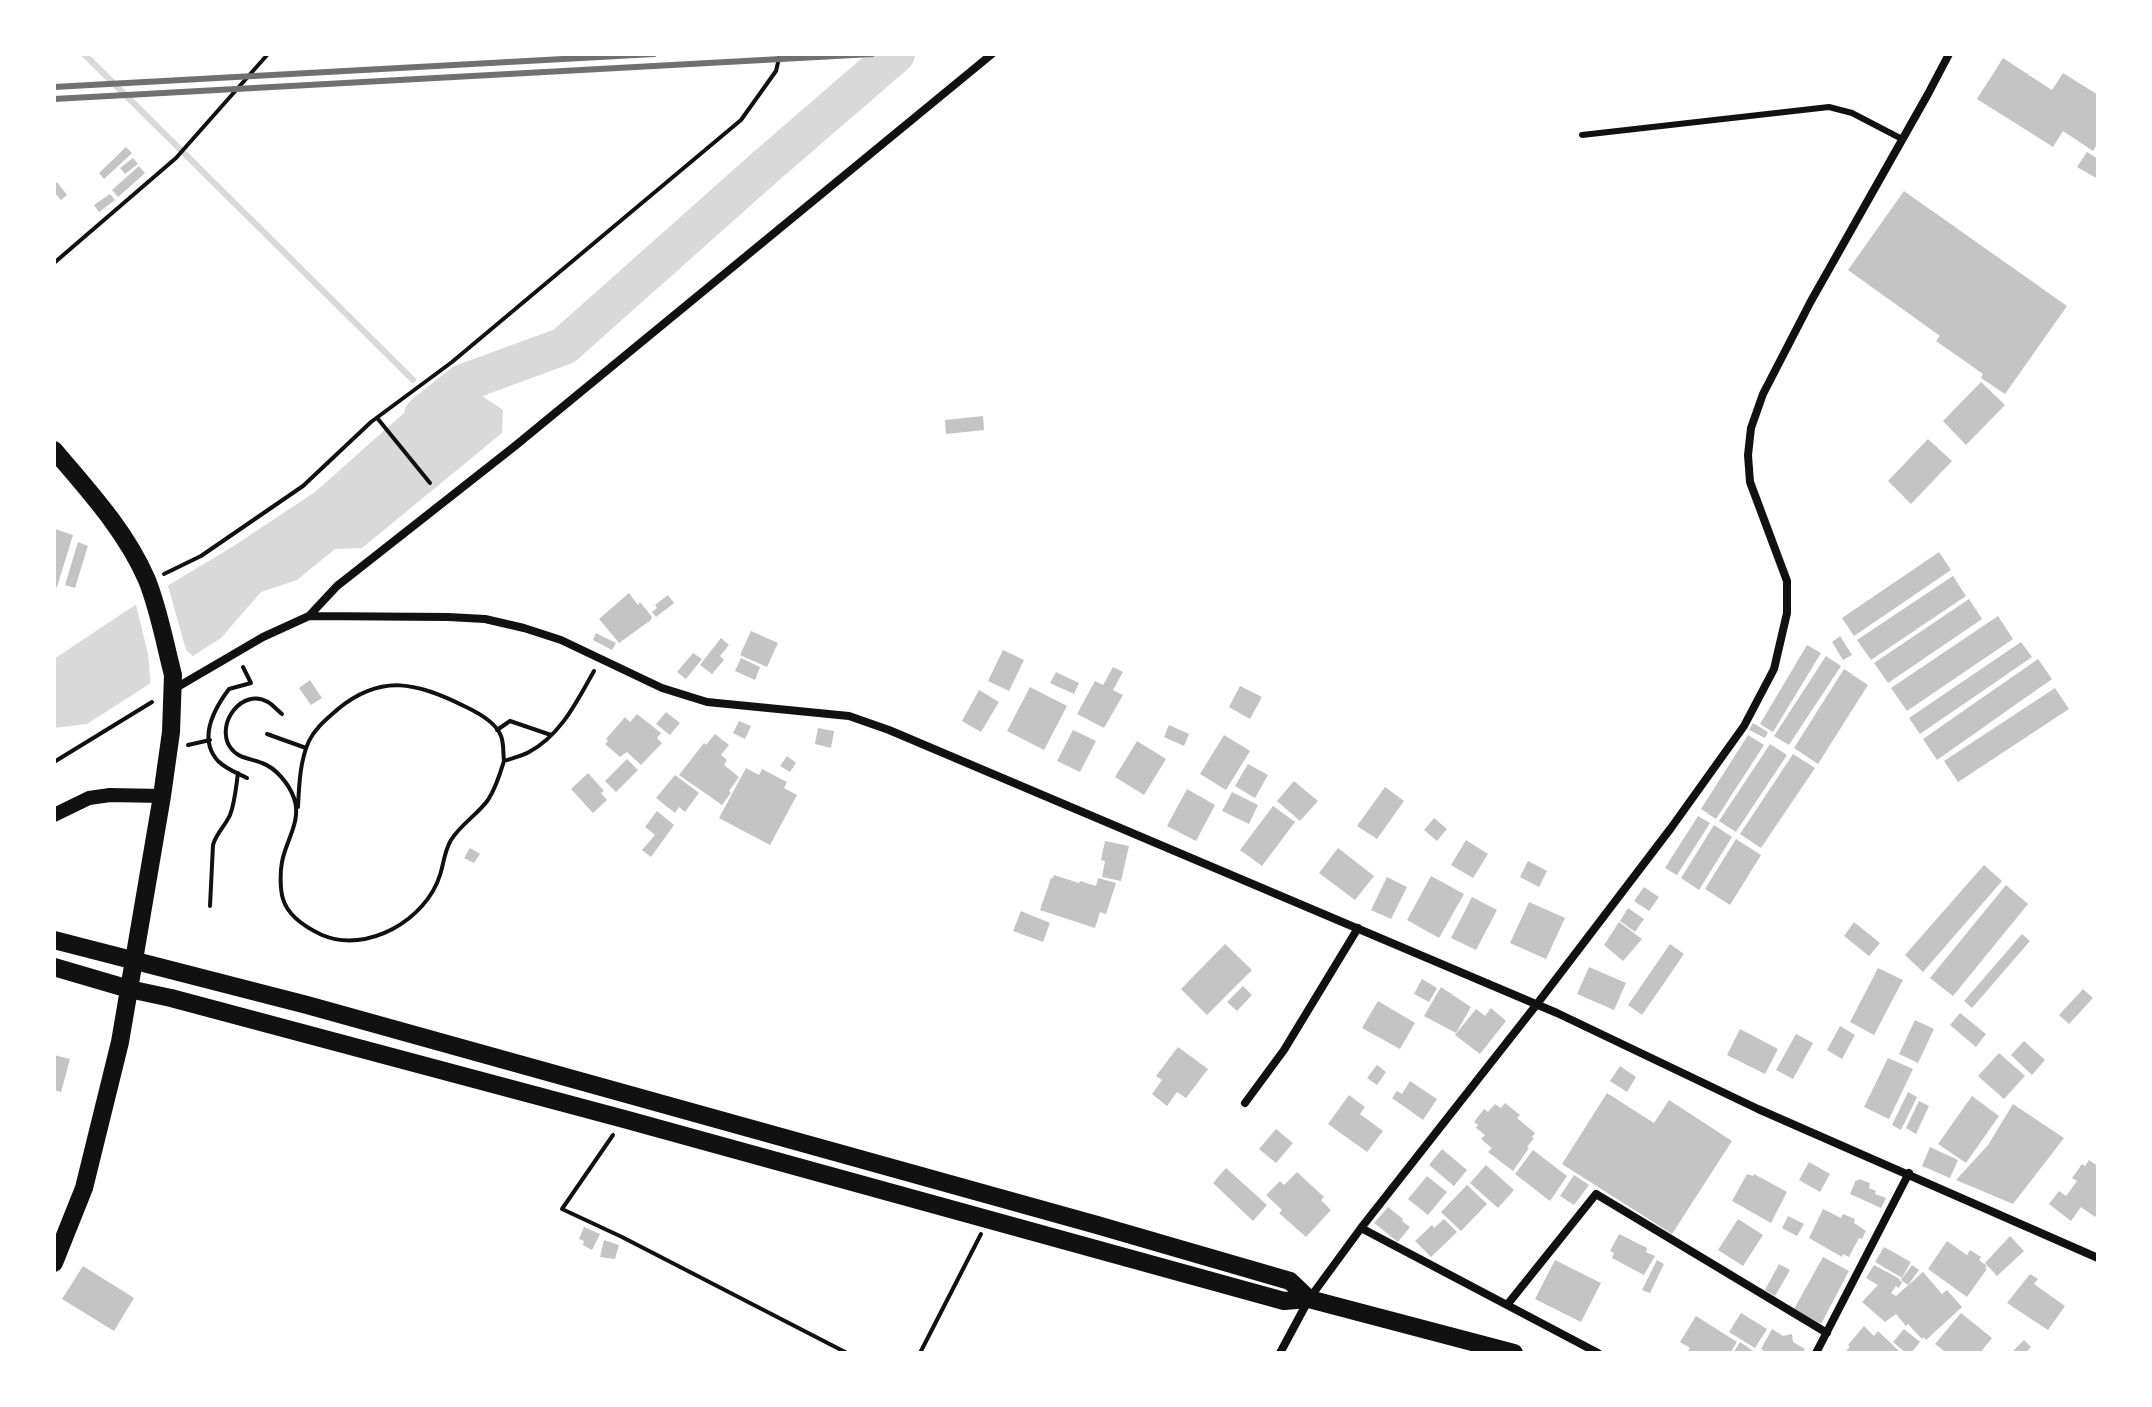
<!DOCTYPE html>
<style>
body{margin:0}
#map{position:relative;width:2152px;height:1407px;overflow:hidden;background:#fff;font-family:Montserrat,sans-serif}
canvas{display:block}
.frame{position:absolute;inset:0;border:56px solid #fff;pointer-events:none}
</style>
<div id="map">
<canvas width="2152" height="1407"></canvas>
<div class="frame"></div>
</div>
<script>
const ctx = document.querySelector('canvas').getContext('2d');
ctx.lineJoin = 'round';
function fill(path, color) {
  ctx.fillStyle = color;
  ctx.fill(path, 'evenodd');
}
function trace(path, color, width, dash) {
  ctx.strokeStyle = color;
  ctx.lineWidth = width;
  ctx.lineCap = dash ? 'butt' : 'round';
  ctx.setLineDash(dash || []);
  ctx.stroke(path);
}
const water = new Path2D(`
 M441 380 463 383 503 410 502 433 362 548 335 549 297 580 261 592 221 638 87 724 54 728V659L129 609 232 547 315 492Z`);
const pier = new Path2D(`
 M167 582 186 650 196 659 151 688 148 654 135 601Z`);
const stream = new Path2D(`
 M84 54 413 380`);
const river = new Path2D(`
 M423 415 463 383 564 346 764 168 896 54`);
const building = new Path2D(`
 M2003 58 2052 90 2063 73 2098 95V143L2093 151 2063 131 2053 147 1977 99Z
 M126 147 132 153 104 179 99 173Z
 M2087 152 2098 159V179L2077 167Z
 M133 158 138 164 125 174 120 168Z
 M139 166 145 173 118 197 112 190Z
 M57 182 67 195 61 200 54 192V185Z
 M1904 191 2067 306 2005 394 1981 378 1983 374 1936 341 1940 336 1848 270Z
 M110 194 115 200 99 212 94 205Z
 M1981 382 2005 405 1966 445 1943 421Z
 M983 416 984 430 946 434 945 420Z
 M1928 439 1952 461 1911 504 1888 481Z
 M55 529 73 535 57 587 54 586Z
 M78 542 88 546 75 588 65 585Z
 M1939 552 1951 570 1854 636 1842 618Z
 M1953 576 1966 596 1871 660 1857 640Z
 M629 593 638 605 640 602 652 617 651 620 619 643 599 619Z
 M668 595 674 603 656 617 652 612 657 608 655 605Z
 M1969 599 1982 619 1888 683 1874 663Z
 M1998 616 2013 639 1907 711 1891 688Z
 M751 631 778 643 767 667 740 655Z
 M596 633 616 643 612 650 593 640Z
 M1840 636 1852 655 1843 660 1832 642Z
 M721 638 729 645 720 656 724 660 712 674 700 665Z
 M2021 642 2032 657 1920 734 1909 718Z
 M1807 645 1821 653 1773 732 1760 724Z
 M1003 650 1024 660 1009 691 988 681Z
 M693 653 702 659 686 679 677 672Z
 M1826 656 1841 666 1789 745 1774 736Z
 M741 658 760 667 755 680 735 671Z
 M2038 659 2052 679 1937 760 1923 739Z
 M1113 667 1123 672 1113 690 1123 695 1104 728 1077 714 1095 681 1103 685Z
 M1844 669 1868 685 1818 764 1794 748Z
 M1056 672 1079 683 1074 694 1050 683Z
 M310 680 322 698 311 705 299 688Z
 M1240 686 1262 697 1250 719 1229 707Z
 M1030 687 1067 706 1044 750 1007 731Z
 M2055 688 2069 709 1958 782 1944 761Z
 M979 690 999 702 981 732 962 721Z
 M666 712 680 723 670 735 656 724Z
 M637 714 661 733 657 738 662 743 641 765 627 752 620 757 605 744 608 741 606 739 625 717 630 722Z
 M739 721 751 726 745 739 733 733Z
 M1753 723 1768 732 1765 738 1749 730Z
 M1169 725 1189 734 1184 746 1164 737Z
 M818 728 834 731 831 748 815 744Z
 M1073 730 1096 741 1080 772 1057 761Z
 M715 734 729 745 721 755 727 760 724 765 739 777 729 791 731 793 722 805 679 775 704 743 706 745Z
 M1224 735 1250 751 1226 790 1200 774Z
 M1748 735 1764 745 1716 819 1701 809Z
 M1137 741 1166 759 1144 795 1115 777Z
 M1770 744 1787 755 1736 832 1719 821Z
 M1793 754 1815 768 1761 848 1740 834Z
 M787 756 796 763 790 772 780 766Z
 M627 759 638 770 616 792 605 781Z
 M1248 764 1268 775 1255 798 1235 786Z
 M746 768 759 775 762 769 787 782 784 788 797 795 770 845 719 818Z
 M588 773 604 791 601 793 607 800 593 813 571 789Z
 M675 775 699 793 685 812 679 807 675 813 656 798Z
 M1294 781 1318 801 1300 821 1277 801Z
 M1385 787 1404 801 1377 839 1357 826Z
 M1187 789 1215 805 1196 841 1167 826Z
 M1232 792 1258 805 1249 824 1222 811Z
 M1273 806 1295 822 1262 866 1240 850Z
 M657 811 674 825 651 857 642 850 655 835 645 827Z
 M1698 816 1710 823 1677 875 1665 868Z
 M1434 818 1447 829 1437 841 1424 830Z
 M1714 825 1732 837 1699 890 1681 878Z
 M1736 839 1761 855 1730 905 1705 889Z
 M1466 840 1488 854 1473 878 1451 865Z
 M1105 841 1129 846 1121 881 1102 877 1105 861 1101 860Z
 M470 848 480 854 474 863 464 858Z
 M1338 848 1374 876 1355 900 1319 873Z
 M1528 861 1547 871 1539 887 1520 877Z
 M1984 865 2002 881 1923 972 1905 955Z
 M1054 875 1079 883 1080 881 1096 886 1098 878 1116 883 1106 914 1100 912 1095 928 1040 910 1051 878H1053Z
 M1431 876 1464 894 1439 938 1407 920Z
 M1387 877 1407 887 1391 919 1371 910Z
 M2006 885 2028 904 1953 996 1930 978Z
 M1644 887 1659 897 1649 911 1634 901Z
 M1472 897 1497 910 1476 950 1451 938Z
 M1529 902 1565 918 1546 959 1510 943Z
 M1628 908 1644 919 1635 932 1620 921Z
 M1021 911 1050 923 1043 942 1013 931Z
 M1619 922 1642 939 1623 961 1604 945Z
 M1854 922 1880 943 1869 956 1844 936Z
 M2022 934 2030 941 1972 1008 1964 1001Z
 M1225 944 1252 970 1207 1015 1181 989Z
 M1670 944 1684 954 1642 1015 1628 1005Z
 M1589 967 1626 983 1614 1010 1577 994Z
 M1878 968 1903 980 1874 1035 1850 1022Z
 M1422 979 1437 988 1429 1002 1414 994Z
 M1243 986 1252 995 1237 1011 1227 1002Z
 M1441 987 1471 1007 1456 1033 1424 1016Z
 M2083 989 2093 998 2069 1024 2059 1015Z
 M1378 1001 1415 1023 1400 1049 1362 1028Z
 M1491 1008 1506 1021 1480 1054 1455 1035 1476 1009 1485 1016Z
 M1960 1013 1986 1034 1976 1047 1950 1025Z
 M1915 1020 1934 1029 1918 1063 1899 1054Z
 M1840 1026 1855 1035 1842 1059 1827 1050Z
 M1740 1029 1778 1049 1765 1074 1727 1055Z
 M1796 1034 1813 1043 1793 1079 1776 1070Z
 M2024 1041 2045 1060 2032 1075 2011 1055Z
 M1178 1047 1208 1069 1186 1098 1177 1092 1167 1106 1152 1094 1162 1080 1156 1076Z
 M1999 1053 2025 1076 2004 1099 1978 1076Z
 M54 1055 70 1059 61 1092 54 1090Z
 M1888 1058 1913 1069 1889 1119 1864 1107Z
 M1377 1065 1386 1072 1377 1085 1367 1078Z
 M1620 1066 1636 1077 1627 1092 1610 1081Z
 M1410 1081 1437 1099 1423 1120 1392 1098 1397 1091 1402 1094Z
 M1908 1092 1917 1097 1901 1130 1892 1125Z
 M1607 1093 1654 1123 1669 1100 1732 1141 1672 1234 1562 1164Z
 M1349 1095 1365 1107 1360 1114 1383 1131 1367 1152 1328 1124Z
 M1972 1096 1999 1116 1966 1163 1938 1144Z
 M1919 1101 1929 1106 1916 1134 1906 1128Z
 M1505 1103 1520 1115 1517 1118 1535 1133 1532 1137 1534 1138 1527 1147 1529 1148 1513 1171 1488 1152 1492 1148 1481 1139 1485 1135 1476 1128 1478 1125 1474 1122 1484 1109 1488 1112 1495 1104 1501 1108Z
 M2013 1104 2064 1138 2013 1204 1956 1180 1988 1145Z
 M1276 1129 1293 1143 1276 1163 1259 1149Z
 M1930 1147 1958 1160 1950 1178 1922 1166Z
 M1442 1149 1467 1170 1454 1186 1429 1165Z
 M1533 1150 1567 1176 1550 1201 1515 1174Z
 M2089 1160 2098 1166V1213L2095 1217 2081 1207 2071 1221 2049 1204 2059 1191 2066 1196 2077 1181 2072 1178 2082 1164 2085 1166Z
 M1809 1162 1830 1174 1820 1192 1799 1180Z
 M1486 1165 1514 1190 1498 1208 1470 1183Z
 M1226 1168 1267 1205 1253 1221 1213 1183Z
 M1297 1172 1324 1197 1321 1200 1331 1210 1306 1237 1279 1213 1282 1210 1266 1195 1280 1181 1284 1185Z
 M1747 1174 1753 1176 1754 1174 1787 1192 1771 1223 1732 1201Z
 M1574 1175 1589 1185 1574 1205 1560 1196Z
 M1427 1176 1447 1192 1428 1215 1408 1199Z
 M1859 1179 1870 1183 1869 1188 1876 1191 1875 1194 1886 1198 1881 1208 1850 1194 1856 1180 1858 1181Z
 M1467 1185 1487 1204 1461 1231 1441 1212Z
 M1388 1207 1403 1219 1402 1221 1410 1227 1398 1242 1374 1223Z
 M1823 1209 1841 1218 1843 1214 1855 1219 1854 1223 1866 1231 1862 1239 1859 1238 1849 1257 1843 1254 1842 1257 1809 1238Z
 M1788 1216 1804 1224 1797 1236 1782 1228Z
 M1444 1219 1457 1232 1431 1257 1415 1241 1432 1225 1434 1228Z
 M1738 1219 1763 1235 1743 1266 1718 1250Z
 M584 1227 600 1234 592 1250 583 1245 584 1241 579 1239Z
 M1619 1234 1647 1248 1646 1252 1655 1256 1644 1275 1612 1258 1614 1253 1610 1251Z
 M2010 1236 2024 1251 1997 1276 1985 1263Z
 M604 1240 619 1245 615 1259 600 1257Z
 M1947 1241 1967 1255 1970 1250 1981 1257 1979 1260 1987 1266 1985 1268 1987 1269 1967 1297 1928 1269Z
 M1884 1247 1911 1262 1902 1278 1875 1262Z
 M1823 1257 1849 1271 1821 1324 1794 1309Z
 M1555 1260 1601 1283 1581 1322 1535 1299Z
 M1657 1260 1664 1264 1650 1293 1642 1290Z
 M1779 1264 1790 1270 1775 1296 1765 1290Z
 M1874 1265 1900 1279 1899 1280 1902 1282 1899 1288 1896 1286 1891 1293 1896 1296 1923 1272 1942 1294 1947 1290 1962 1307 1926 1340 1924 1337 1922 1339 1908 1324 1906 1326 1896 1314 1885 1322 1862 1302 1878 1285 1866 1278Z
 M1912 1265 1919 1270 1908 1285 1901 1280Z
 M83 1266 134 1298 114 1331 62 1299Z
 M2030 1274 2038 1279 2034 1284 2065 1306 2048 1330 2007 1303Z
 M1741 1313 1767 1329 1755 1348 1729 1332Z
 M1961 1313 1992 1338 1980 1353H1947L1935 1344Z
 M1696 1316 1737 1342 1730 1353H1687L1690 1348 1680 1342Z
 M1864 1326 1874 1336 1878 1331 1901 1353H1849L1846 1351 1850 1347 1848 1345Z
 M1772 1329 1783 1336 1792 1334 1793 1342 1805 1349 1802 1353H1768L1761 1349Z
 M1904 1329 1920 1342 1911 1353H1906L1893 1342Z
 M2024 1340 2031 1347 2025 1353H2015L2013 1351Z
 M1740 1342 1756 1353H1733Z`);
const path = new Path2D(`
 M54 263 176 158 268 54
 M378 419 430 483
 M164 574 201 556 303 486 371 422 452 362 741 120 776 71 780 54
 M243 667 251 683 229 689C214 709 198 739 218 761 226 769 237 773 247 778
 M282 714C278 711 273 705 268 702 242 687 215 724 230 747 238 759 250 758 262 763 276 768 289 784 294 798 302 821 286 840 282 862 280 872 280 889 283 899 288 916 307 928 322 935 367 954 426 920 440 875 444 863 444 852 451 840 461 824 477 815 488 800 496 788 500 774 504 761 512 758 522 756 529 752 561 735 577 701 594 671
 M497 730 510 721 551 735
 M267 734 306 748
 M188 745 210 740
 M54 762 152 702
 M298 807C299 786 300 760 309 741 316 727 327 719 338 709 382 673 417 683 464 706 477 712 496 722 501 736 504 743 503 754 504 761
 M210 906 213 845C216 834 225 826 230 815 235 802 236 787 238 773
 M613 1135 562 1209 622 1237 847 1353
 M920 1353 981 1234`);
const service = new Path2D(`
 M1582 135 1829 107 1852 113 1902 139`);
const minor = new Path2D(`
 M309 616 448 617 485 619 524 628 561 640 662 688 707 702 849 716 889 730 1557 1013 1758 1109 2098 1258
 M174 689 263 637 309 616 337 586 515 446 992 54
 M1245 1103 1284 1050 1358 928
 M1361 1228 1598 1353
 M1507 1305 1596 1194 1827 1333
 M1280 1353 1309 1299 1361 1228 1537 1004 1671 828 1744 726 1774 669 1787 613V581L1750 482 1748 455 1751 428 1763 394 1811 301 1928 94 1949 54
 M1816 1353 1909 1173`);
const tertiary = new Path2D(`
 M54 815 89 798 110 795 162 796`);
const primary = new Path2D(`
 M54 450C88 490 126 531 147 580 159 610 165 644 173 675L171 732 162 796 120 1042 84 1188 54 1263
 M54 940 307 1005 1097 1225 1290 1281 1309 1299
 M54 967 129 989 171 998 624 1119 1284 1301 1309 1299 1514 1353`);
const rail = new Path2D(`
 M54 87 654 54
 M54 99 872 54`);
fill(water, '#d9d9d9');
fill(pier, '#fff');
trace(stream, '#d9d9d9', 6);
trace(river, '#d9d9d9', 38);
fill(building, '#c4c4c4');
trace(path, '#111', 4);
trace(service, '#111', 6);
trace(minor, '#111', 8);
trace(tertiary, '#111', 14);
trace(primary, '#111', 18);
trace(rail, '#707070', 6);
</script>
